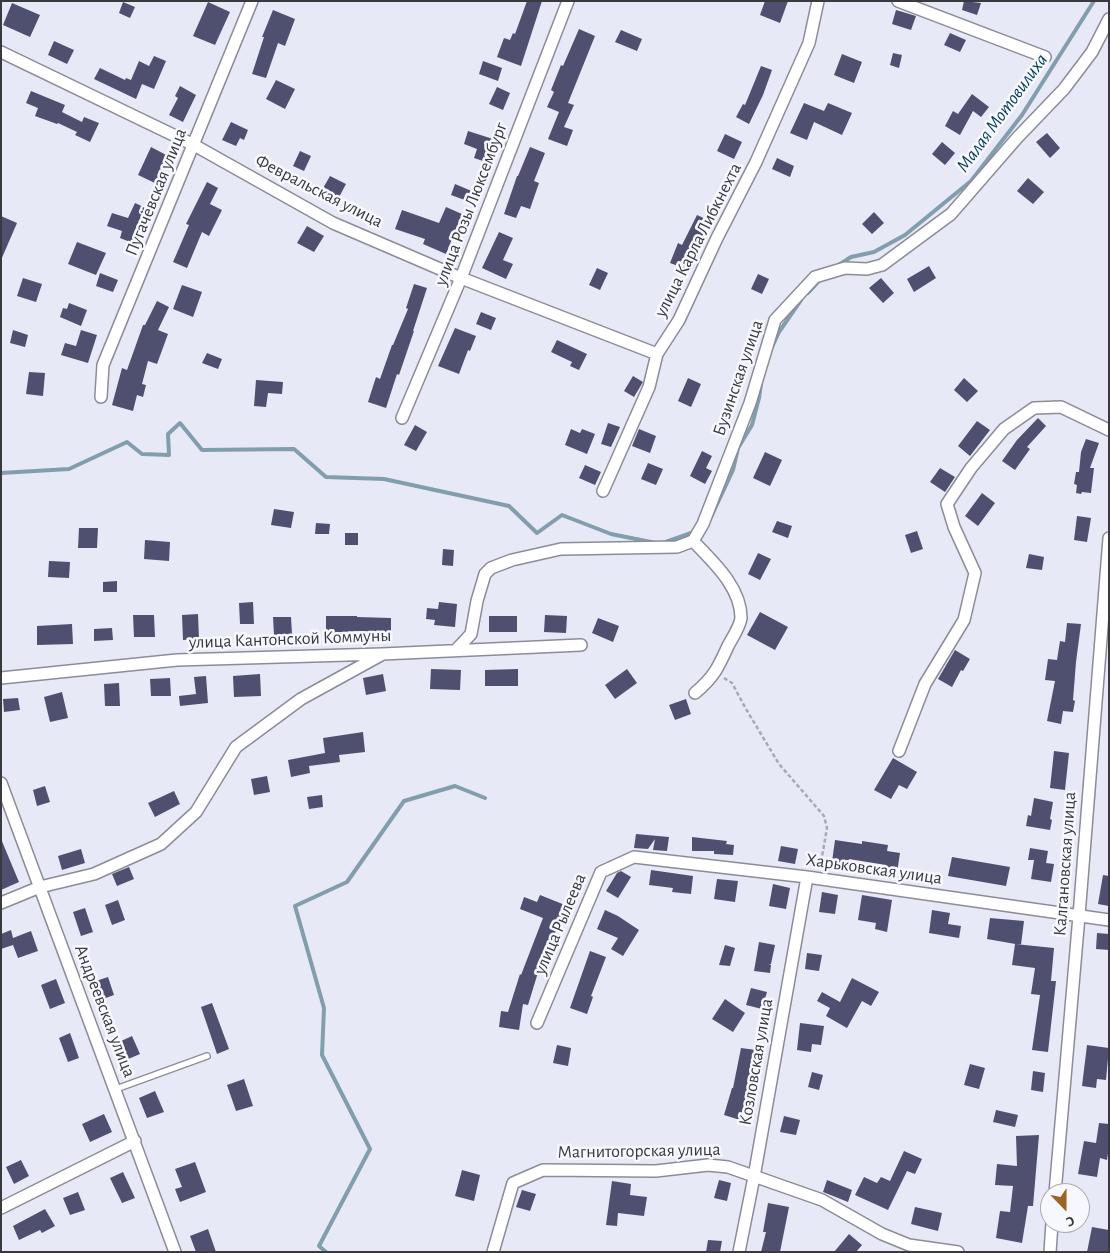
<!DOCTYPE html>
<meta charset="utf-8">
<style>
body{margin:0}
#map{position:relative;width:1110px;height:1253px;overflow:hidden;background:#e8e9f6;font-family:"Alegreya Sans",sans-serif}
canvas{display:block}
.frame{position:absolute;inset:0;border:2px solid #393a3e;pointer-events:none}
.north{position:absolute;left:1040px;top:1183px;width:50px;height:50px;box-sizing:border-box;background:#f7f7ff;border:1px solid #ababb2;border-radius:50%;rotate:158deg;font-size:14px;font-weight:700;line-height:20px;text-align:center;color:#393a3e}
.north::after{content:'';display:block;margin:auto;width:18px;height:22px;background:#9c6420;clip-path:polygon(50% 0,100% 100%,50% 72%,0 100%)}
</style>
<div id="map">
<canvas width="1110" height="1253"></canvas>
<div class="frame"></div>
<div class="north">С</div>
</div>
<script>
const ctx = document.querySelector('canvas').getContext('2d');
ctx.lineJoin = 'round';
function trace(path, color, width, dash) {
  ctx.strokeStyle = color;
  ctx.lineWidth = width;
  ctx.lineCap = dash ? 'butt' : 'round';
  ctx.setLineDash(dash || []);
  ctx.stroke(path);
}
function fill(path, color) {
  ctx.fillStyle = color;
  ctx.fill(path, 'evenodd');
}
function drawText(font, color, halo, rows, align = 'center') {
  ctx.font = font + ' "Alegreya Sans",sans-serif';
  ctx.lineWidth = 5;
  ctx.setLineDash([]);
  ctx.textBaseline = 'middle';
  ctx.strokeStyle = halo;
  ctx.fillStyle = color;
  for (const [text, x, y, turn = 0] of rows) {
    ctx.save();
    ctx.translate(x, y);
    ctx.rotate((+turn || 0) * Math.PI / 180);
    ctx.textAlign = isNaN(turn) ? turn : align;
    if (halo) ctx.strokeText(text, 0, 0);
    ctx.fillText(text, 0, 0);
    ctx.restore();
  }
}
const stream = new Path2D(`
 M837 266 851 257 874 252 905 235 971 181 1022 115 1094 1
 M808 293 820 280
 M772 347 779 332 801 300
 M1 473 69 469 127 442 142 454 169 455 168 434 180 423 202 450 294 449 326 477 384 479 509 506 537 533 562 515 611 534 656 543
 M711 517 733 470 738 448 752 425 759 398 761 384
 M663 543 694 532
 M326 1252 319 1246 370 1149 322 1055 324 1008 295 906 347 882 404 801 455 786 485 798`);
const building = new Path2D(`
 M527 1H542L521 66 497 57 504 38 510 40 513 33 515 34Z
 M765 1H788L780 23 760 15Z
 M964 1 981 3 977 15 962 10Z
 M123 2 135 7 130 18 119 13Z
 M208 2 230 12 215 45 193 36Z
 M12 3 40 15 30 37 3 25Z
 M273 10 295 19 285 46 278 43 266 78 252 74 264 37H262Z
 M896 10 916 16 911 30 892 24Z
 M579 29 595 36 568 103 574 105 564 127 573 130 567 146 548 139 559 112 547 107 554 92 551 90 561 65 563 66Z
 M621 30 642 39 637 51 615 42Z
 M950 33 966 40 960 52 944 45Z
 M54 41 74 50 67 64 48 55Z
 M893 53 902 55 899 68 890 65Z
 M842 54 862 62 854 83 834 75Z
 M154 56 166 61 154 89 142 84 136 99 94 79 100 68 125 80 126 78 131 80 139 61 149 66Z
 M483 61 502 68 498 81 479 74Z
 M761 66 772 70 763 95 749 124 736 117 743 104 745 105Z
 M276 80 295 89 285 109 266 99Z
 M180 86 196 95 183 122 169 115 178 98 175 96Z
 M497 87 510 93 503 110 489 104Z
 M31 91 65 105 62 112 82 122 84 117 99 123 90 142 75 135 77 132 58 123 57 124 35 116 38 108 26 103Z
 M972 94 989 107 981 117 973 111 960 135 945 126 953 111 958 114Z
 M804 103 824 111 828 103 852 113 842 135 814 122 807 140 790 133Z
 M231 122 248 130 244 140 240 138 236 146 222 140Z
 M468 131 493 139 486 162 474 158 477 149 464 144Z
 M1047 133 1060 148 1050 158 1036 142Z
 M725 134 742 142 734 159 717 151Z
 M942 142 955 153 945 165 932 154Z
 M151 147 170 157 157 184 138 175Z
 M530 147 545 153 534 181 539 183 530 209 521 206 516 218 504 214 517 176H518Z
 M300 151 311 156 304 171 293 166Z
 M777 158 794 166 790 177 772 169Z
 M330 176 346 184 338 199 322 190Z
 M1028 178 1044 192 1033 204 1017 191Z
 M207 182 218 188 210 204 222 210 209 236 202 232 187 268 173 262 189 225 186 224Z
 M455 184 474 192 470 202 451 195Z
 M135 203 150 210 135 244 120 238 122 231 107 226 112 213 128 218Z
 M446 207 462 214 446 254 423 244 425 239 395 229 402 210 439 223Z
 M874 212 884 223 872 234 862 224Z
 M697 215 710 221 698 244 689 270 670 263 678 243 682 245Z
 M1 216 17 223 1 260Z
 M307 226 324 236 314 252 297 243Z
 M499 232 513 238 503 260 513 264 506 279 482 268Z
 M77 242 106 253 96 275 68 264Z
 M929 266 936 278 914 292 907 279Z
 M597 268 608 273 600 290 589 285Z
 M100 273 118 280 113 292 96 286Z
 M758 274 769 279 762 294 751 289Z
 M23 278 42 284 36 302 17 296Z
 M881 278 894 293 883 303 869 288Z
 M414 284 427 288 413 331H414L399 375 397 374 386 408 368 402 376 377 380 379 392 345H393L408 309 406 308Z
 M182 285 202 292 193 317 173 309Z
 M157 301 169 307 158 330 168 334 157 364 148 361 142 384 146 385 143 397 137 395 133 411 112 405 122 368 127 370 143 325H145Z
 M69 303 87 310 81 326 60 317 63 308 67 309Z
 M481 312 496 318 491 330 476 324Z
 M455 328 476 336 470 351 468 350 459 374 438 366Z
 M13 330 28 335 25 347 10 343Z
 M81 330 97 335 88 363 61 355 65 343 76 346Z
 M557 340 587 354 579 370 570 366 572 362 551 352Z
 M207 353 222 359 218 369 202 363Z
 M29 372 45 373 43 396 26 394Z
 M633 376 643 382 634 397 624 391Z
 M688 378 701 384 691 407 678 401Z
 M964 378 978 391 967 402 954 390Z
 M256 380 283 382 282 394 268 393 266 407 254 406Z
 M1038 418 1046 426 1027 447 1030 449 1015 470 1002 461 1017 440Z
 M977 421 990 430 970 456 958 446Z
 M608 423 620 427 611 447 601 444Z
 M415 425 427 432 416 451 404 445Z
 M571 429 580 433 582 429 595 434 587 454 565 445Z
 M639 429 656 436 650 453 632 446Z
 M1086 439 1099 443 1090 468H1094L1091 493 1082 492 1081 494 1076 493 1077 485 1074 484 1076 472H1079L1081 452Z
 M702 451 712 456 706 468 712 471 705 484 690 476Z
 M765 452 782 460 770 486 753 478Z
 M648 463 663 469 656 485 641 479Z
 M585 465 601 472 595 485 579 478Z
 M940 468 955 477 945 492 930 482Z
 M982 493 995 503 978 526 965 516Z
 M274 509 294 512 291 528 271 525Z
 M1077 516 1091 518 1087 542 1074 540Z
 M777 521 792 526 788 538 772 532Z
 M316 523 330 524 329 534H315Z
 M79 528H98L97 548H78Z
 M917 531 923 549 911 553 905 535Z
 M345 533H358V545H345Z
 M145 540 170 542 169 561 144 559Z
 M443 549 454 550 453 566 442 565Z
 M758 553 771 559 760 580 748 574Z
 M1029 554 1044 557 1042 570 1026 568Z
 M49 561 70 562 69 578 48 577Z
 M117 581V592H103V582Z
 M253 602 254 624H240L239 603Z
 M439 602 457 604 455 627 434 625 435 620 426 619 427 608 438 609Z
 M760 612 788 627 775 650 747 635Z
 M198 614 199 639 183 640 182 615Z
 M133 615H154L155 637H134Z
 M545 615 567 616 566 633 544 632Z
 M326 616H357V617L391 618V632L357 631 326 633Z
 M489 616H517V632H489Z
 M273 617H291L292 634 274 635Z
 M598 618 619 626 613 642 592 633Z
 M1067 623 1081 624 1076 662 1073 700 1075 701 1073 712 1063 711 1061 724 1047 721 1055 681 1045 680 1048 659 1057 660 1060 641 1065 642Z
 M72 624 73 644 37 645V626Z
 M112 628 113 640 94 641V629Z
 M955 650 970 659 963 671 961 670 952 687 938 679Z
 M431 669 461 670 460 690 430 689Z
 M518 669V686H485V670Z
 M627 669 637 683 615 699 605 685Z
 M260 674 261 696 234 697 233 676Z
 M383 674 386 691 366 695 363 678Z
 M206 676 208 703 180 706 179 696 196 694 194 677Z
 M170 678 171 696H151L150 679Z
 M119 683 120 706H105L104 684Z
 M62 692 68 718 50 722 44 697Z
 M18 698 20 710 4 712 3 699Z
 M686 699 691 714 675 720 669 705Z
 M363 732 365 752 339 755 340 762 309 766 310 773 291 777 288 760 325 753 323 738Z
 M1054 751 1069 753 1065 790 1050 788Z
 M893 758 917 772 907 789 899 785 891 799 874 790Z
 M267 776 270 792 254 795 251 779Z
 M45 786 50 802 37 806 33 790Z
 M174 791 180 804 155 817 148 803Z
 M322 795 323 807 309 809 307 797Z
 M1034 798 1053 802 1050 819 1052 820 1050 830 1026 826 1028 815 1031 816Z
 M636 834 669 837 667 851 653 850 655 839 648 849 634 848Z
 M692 837 727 841 726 844 734 845 733 855 714 854V851H692Z
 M1 839 19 882 1 890Z
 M835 840 862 844V841L888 845 887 851 900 853 896 879 884 877 886 865 849 859 847 871 831 869Z
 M781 846 798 849 795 864 778 861Z
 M1030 848 1048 851 1046 863 1054 864 1051 882 1031 879 1034 860H1028Z
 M81 849 85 863 62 870 58 856Z
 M952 857 1010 867 1006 886 948 876Z
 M129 867 134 879 117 886 112 874Z
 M651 870 693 876 691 894 672 892 673 888 649 885Z
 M621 871 631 877 618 898 606 891 617 873Z
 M1103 875 1109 876V906L1098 904Z
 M717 879 738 881 735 902 714 899Z
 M773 884 790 888 786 909 769 906Z
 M822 892 838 895 835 914 819 912Z
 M540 895 565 905 543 967 540 966 528 1005 523 1004 519 1030 499 1027 501 1011 508 1012 520 974 521 975 543 918 520 909 524 897 537 902Z
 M862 895 892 900 887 932 875 929 876 923 858 920Z
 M118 900 125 920 112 925 105 905Z
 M85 908 93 932 81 936 73 912Z
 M605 910 618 916 639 930 623 956 611 949 618 938 597 929Z
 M932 910 950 913 948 924 961 926 959 938 929 933Z
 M990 918 1024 921 1021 945 987 939Z
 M11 930 13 938 31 931 38 951 18 958 13 945 1 949V934Z
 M1097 933 1109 934V950L1096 949Z
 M759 942 775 945 771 964H769L771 965 770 973 754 971Z
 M1015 944 1054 948 1051 981H1056L1048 1052 1032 1050 1040 995 1031 994 1035 968 1012 965Z
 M725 945 735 948 730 966 719 965Z
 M590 951 606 957 591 996 593 997 587 1014 570 1008Z
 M807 953 822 955 819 971 805 969Z
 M108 977 114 995 103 999 96 981Z
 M852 978 879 992 871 1006 862 1001 847 1028 826 1016 830 1008 817 1001 822 992 840 1002Z
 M56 979 65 1003 50 1009 41 985Z
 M751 988 767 992 762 1009 746 1005Z
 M725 999 745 1013 733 1032 712 1019Z
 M212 1003 229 1049 217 1054 201 1007Z
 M800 1023 824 1026 821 1045 812 1044 811 1052 797 1050Z
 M70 1033 79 1058 68 1062 59 1038Z
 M132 1036 140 1054 126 1060 119 1042Z
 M557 1045 571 1048 568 1066 553 1063Z
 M1087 1045 1109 1048 1106 1080 1097 1079 1096 1088 1082 1086Z
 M741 1048 756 1050 750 1085 740 1120 724 1115 732 1088H733Z
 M970 1064 985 1068 979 1089 964 1085Z
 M1033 1071 1045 1073 1043 1092 1031 1090Z
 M812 1072 823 1075 819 1090 808 1087Z
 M244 1079 253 1106 236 1111 227 1085Z
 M155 1091 164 1112 147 1118 139 1098Z
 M996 1110 1018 1115 1015 1127 993 1122Z
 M104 1114 112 1132 90 1142 82 1124Z
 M784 1116 800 1120 796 1135 780 1132Z
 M1099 1123 1109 1124V1147L1107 1160 1100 1158 1097 1177 1078 1174 1084 1141 1096 1143Z
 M1039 1135 1033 1206H1028L1022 1243 996 1238 1000 1211 1010 1212 1013 1186 995 1185 997 1164 1017 1166 1016 1136Z
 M904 1151 922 1159 915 1174 907 1171 888 1210 855 1195 864 1177 877 1183 881 1177 890 1181Z
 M21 1160 29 1176 14 1184 6 1167Z
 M195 1162 206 1192 180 1202 175 1189 182 1187 175 1169Z
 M462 1170 480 1175 474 1201 455 1196Z
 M123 1172 135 1198 122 1203 110 1178Z
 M719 1180 731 1183 727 1201 714 1198Z
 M827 1180 852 1190 848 1202 823 1192Z
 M612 1181 631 1184 630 1195 647 1197 644 1216 618 1213 617 1226 606 1225Z
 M522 1190 536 1194 530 1211 516 1207Z
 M78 1192 85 1210 70 1215 63 1198Z
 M768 1203 789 1207 780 1252H761L766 1232H763Z
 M915 1207 942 1213 938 1231 911 1224Z
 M45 1209 55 1226 42 1233 40 1230 19 1240 13 1226Z
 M1092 1227 1109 1230 1108 1252H1087Z
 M208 1229 216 1252H196L190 1236Z
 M849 1234 862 1245 856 1252H834Z
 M708 1240 722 1241 720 1252H706Z`);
const path = new Path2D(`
 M724 678 732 683 746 709 779 764 824 816 827 828 820 868`);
const lane = new Path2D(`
 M116 1089 207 1056`);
const street = new Path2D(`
 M898 1 1045 57
 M1 52 194 145 333 223 461 278 657 354
 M101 397 103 365 252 1
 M402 418 461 278 568 1
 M603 491 649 387 657 354 679 320 717 238 756 162 809 43 818 1
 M693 541 703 524 750 403 775 320 815 277 845 268 867 269 882 265 951 214 1017 138 1064 89 1092 52 1109 19
 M693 541C713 562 741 587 741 618 740 627 732 638 728 646 718 668 714 677 695 693
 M456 650 471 634 477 601 485 574 491 568 512 560 561 549 677 547 693 541
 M1 678 177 660 382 654 581 645
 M899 751 925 684 964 620 975 573 954 527 947 504 971 468 1004 429 1034 408 1061 407 1109 430
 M1 783 175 1252
 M1 903 40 887 94 874 161 844 196 812 236 747 301 699 381 655
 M537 1023 601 872 634 857 807 877 1109 920
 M1055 1193 1079 916 1109 538
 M1 1208 135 1141
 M493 1252 513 1183 543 1170 656 1171 708 1165 728 1167 822 1200 882 1234 909 1245 958 1252
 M739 1252 754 1177 807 877
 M1050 1252 1052 1223`);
const streetNames = [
 ["Февральская улица",319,191,27],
 ["Пугачёвская улица",156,192,-68],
 ["улица Розы Люксембург",471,204,-69],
 ["улица Карла Либкнехта",698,240,-63],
 ["Бузинская улица",738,378,-71],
 ["улица Кантонской Коммуны",290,639,-2],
 ["Калгановская улица",1065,864,-86],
 ["Харьковская улица",874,869,8],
 ["улица Рылеева",560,924,-67],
 ["Андреевская улица",105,1011,69],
 ["Козловская улица",756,1062,-80],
 ["Магнитогорская улица",639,1151,-1]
];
const waterNames = [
 ["Малая Мотовилиха",1002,113,-54]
];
trace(stream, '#829ead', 4);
fill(building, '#4f506f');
trace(lane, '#8c8c98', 8);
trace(street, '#8c8c98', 14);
trace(path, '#a8a9b2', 2.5, [4, 2.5]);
trace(lane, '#fff', 5.5);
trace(street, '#fff', 11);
drawText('18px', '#393a3e', '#f7f7ff', streetNames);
drawText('italic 19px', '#063e53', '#f7f7ff', waterNames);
</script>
